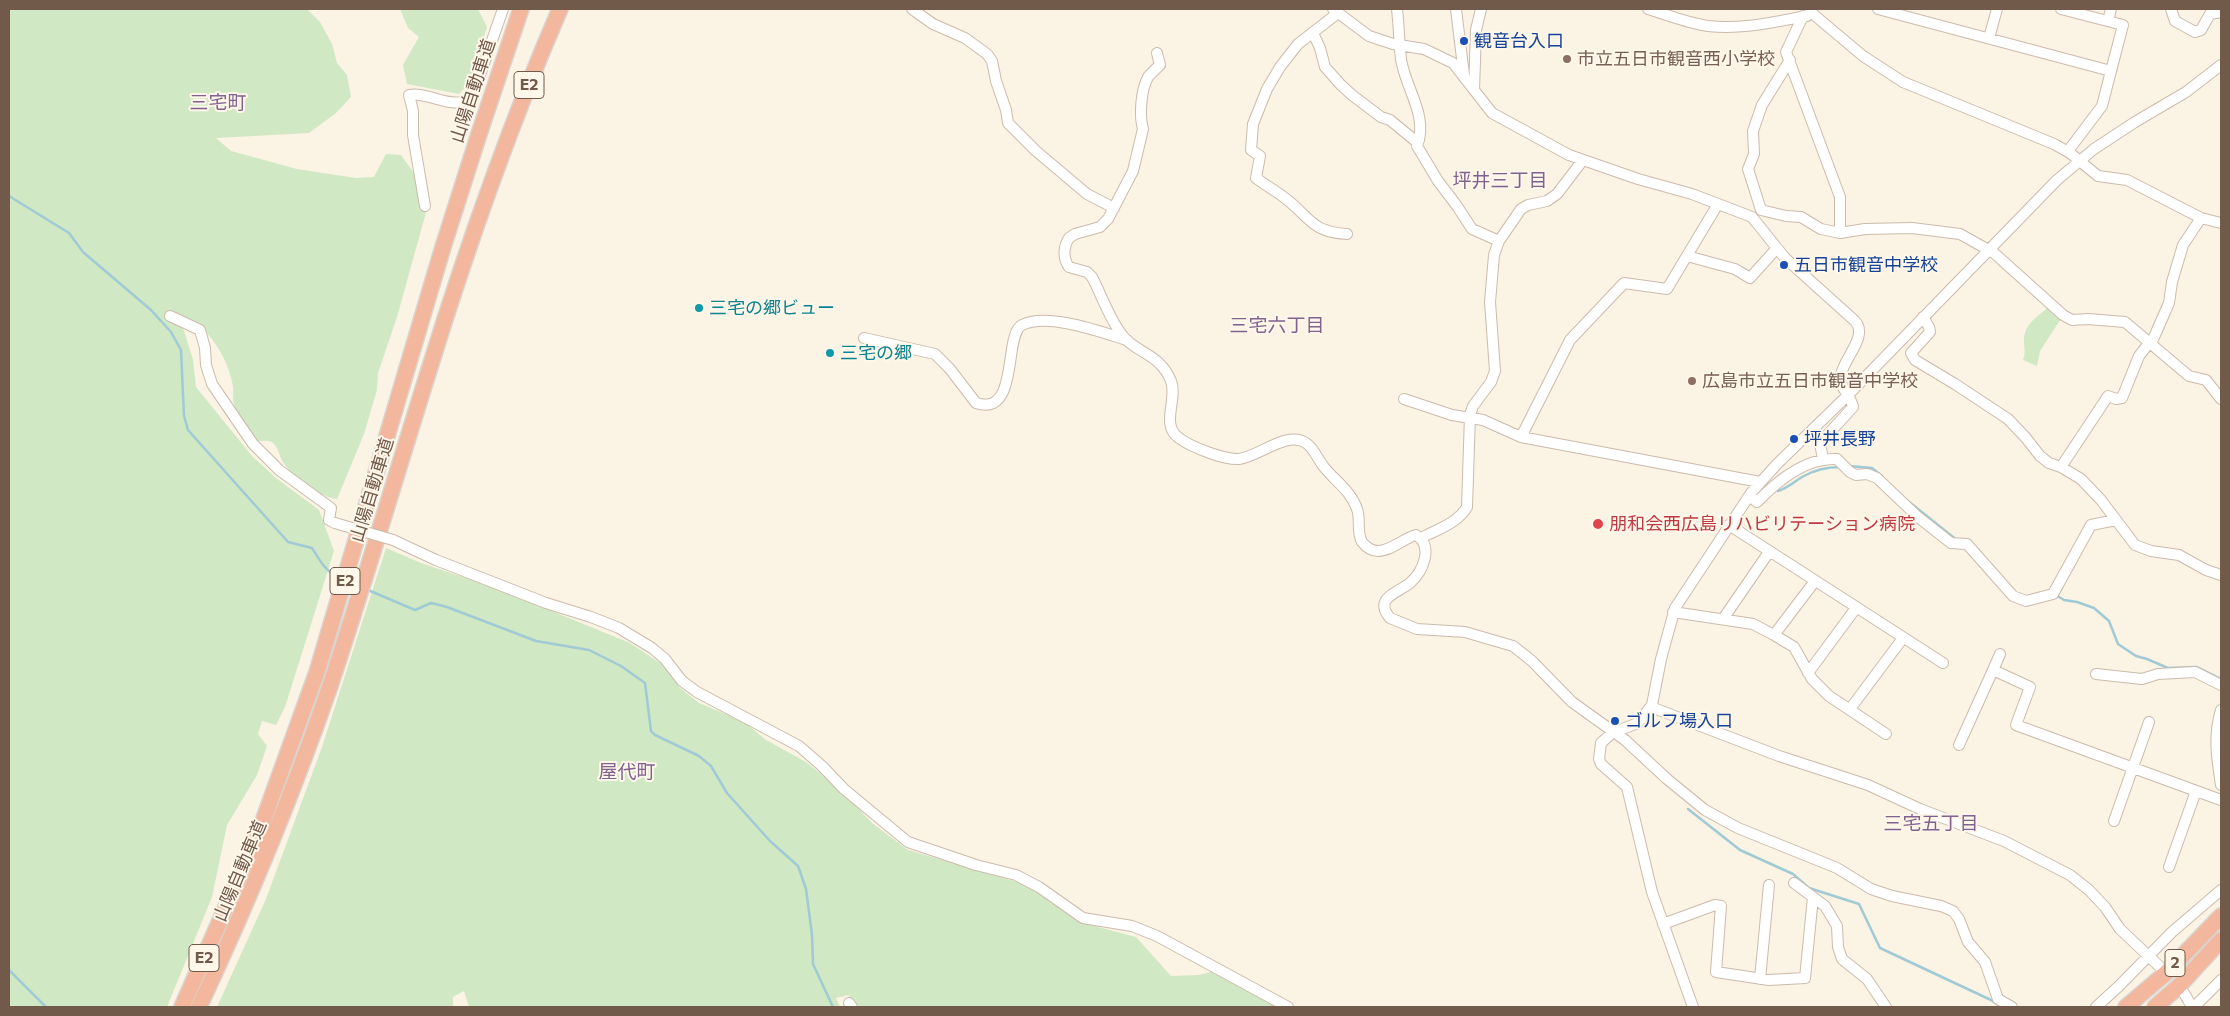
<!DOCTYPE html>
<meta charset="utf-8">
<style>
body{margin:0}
#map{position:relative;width:2230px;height:1016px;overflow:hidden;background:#fbf3e4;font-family:Commissioner,sans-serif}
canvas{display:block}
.frame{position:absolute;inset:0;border:10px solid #725a4b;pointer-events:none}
</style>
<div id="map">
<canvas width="2230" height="1016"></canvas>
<div class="frame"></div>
</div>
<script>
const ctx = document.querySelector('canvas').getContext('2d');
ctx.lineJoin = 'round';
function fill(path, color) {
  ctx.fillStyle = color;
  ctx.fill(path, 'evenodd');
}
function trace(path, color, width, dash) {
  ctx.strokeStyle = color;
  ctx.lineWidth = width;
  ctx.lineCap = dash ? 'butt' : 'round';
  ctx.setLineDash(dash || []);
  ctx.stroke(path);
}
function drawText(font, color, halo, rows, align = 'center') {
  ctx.font = font + ' Commissioner,"Noto Sans JP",sans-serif';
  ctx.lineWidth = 4;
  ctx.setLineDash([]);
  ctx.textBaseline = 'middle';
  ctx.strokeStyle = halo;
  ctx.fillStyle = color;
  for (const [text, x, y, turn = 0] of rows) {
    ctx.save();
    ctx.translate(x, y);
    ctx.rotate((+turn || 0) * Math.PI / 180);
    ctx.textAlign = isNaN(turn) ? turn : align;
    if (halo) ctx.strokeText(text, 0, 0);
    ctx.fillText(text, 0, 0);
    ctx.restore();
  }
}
const green = new Path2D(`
 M9 9H307L320 22 332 44 337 63 347 75 351 97 336 113 309 133 216 138 231 151 297 169 356 178 374 177 386 154 401 155 428 193 425 216 397 317 378 373 377 390 364 434 337 499C320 497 291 477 283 462 279 456 278 446 272 442 268 440 262 441 257 441 249 431 238 418 234 405 232 399 234 392 233 386 227 354 205 320 173 312L184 331 193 360 196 387 252 456 276 478 319 510 334 551 285 707 276 725 262 721 258 734 267 746 257 775 227 825 212 897 167 1007H9Z
 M400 9H478L487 27 468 84 459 94 407 84 403 65 419 37 408 28Z
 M2049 307 2062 317 2040 351 2037 366 2023 360C2026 352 2024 348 2024 341 2023 325 2039 315 2049 307Z
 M386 548 421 563 498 589 630 643 666 667 680 688 699 703 743 721 766 740 806 762 840 789 872 823 908 850 1024 884 1056 905 1098 927 1136 937 1171 976 1199 975 1214 971 1277 1007H859L848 995 836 998 840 1007H469L464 991 453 997V1007H217L266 899 322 747Z`);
const stream = new Path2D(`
 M9 196 69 233 83 252 151 310 171 332 181 350 184 416 188 430 288 542 312 548C320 561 325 571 340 578
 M1849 466 1872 468 1882 476
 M1778 491C1788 488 1794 482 1802 477 1814 470 1827 467 1841 467
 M1908 501 1958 541
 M368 590 415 610 431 603 447 607 536 641 589 650 621 666 645 683 651 731 655 735 699 756 711 766 727 793 770 841 798 866 806 889 812 935 813 964 833 1007
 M2056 595 2064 600 2077 602 2094 608 2109 621 2118 644 2136 656 2147 659 2168 668 2197 667 2221 679
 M1688 809 1740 850 1793 874 1809 888 1859 904 1880 948 1991 1000 2001 1007
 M9 970 46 1007`);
const minor = new Path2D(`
 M912 9 933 24 965 38 987 54 992 61 996 81 1006 110 1008 123 1036 151 1087 194 1114 208
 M1333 9 1369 36 1393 44 1424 49 1453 63 1492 113 1569 155 1638 179 1692 194 1752 217 1785 258 1855 321C1869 336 1843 359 1841 375 1839 389 1851 395 1853 407L1820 443 1823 459
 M1397 9C1399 26 1399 43 1401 59 1405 88 1429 116 1417 146L1438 181 1457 206 1472 229 1499 241
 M1456 9 1464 75
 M1648 9C1668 15 1688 23 1708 26 1741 30 1774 22 1807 16
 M1810 9 1813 14 1863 56 1903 82 2054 144 2070 153 2098 176 2127 180 2201 218 2221 223
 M1878 9 2111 71 2102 106 2068 151
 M2061 9 2123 25 2111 71
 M2171 9 2175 21 2195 32 2201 30 2210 14 2221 12
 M1338 13 1298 44 1280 67 1267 89 1253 124 1251 150 1260 156 1256 178C1265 185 1276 191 1285 198 1310 217 1311 232 1347 234
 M1803 16 1786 52 1840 197V233
 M2108 21 2111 9
 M1313 33 1320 48 1325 67 1341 85 1352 95 1381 117 1390 120 1418 143
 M1989 38 1997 9
 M1157 53 1160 65C1156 69 1151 73 1148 77 1141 90 1139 115 1143 129L1133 171 1108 219 1100 227 1075 234 1069 238C1063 247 1063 259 1069 267L1087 272 1092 277C1102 296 1109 318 1122 335 1135 353 1160 353 1171 381 1178 399 1160 425 1179 438 1191 447 1224 460 1239 459 1260 456 1288 430 1306 443 1314 448 1318 460 1324 467 1335 481 1351 491 1357 509 1361 519 1356 532 1362 542 1366 547 1372 551 1378 551 1391 551 1404 538 1416 535 1434 546 1423 571 1411 582 1401 592 1372 597 1390 618L1417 629 1465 632 1513 646 1532 661 1572 702 1625 740 1667 779 1705 810 1738 828 1837 868 1871 889 1892 896 1941 906 1953 911 1959 919 1968 942 1985 962 1998 999 2012 1007
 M1474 90 1476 30 1481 9
 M425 206 413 135V111L409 95C429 91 457 114 473 95L503 9
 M1761 210 1786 216 1801 217 1821 229 1840 233 1865 229 1912 228 1960 234 1994 253 2063 315 2072 320 2088 319 2125 322 2189 376 2206 380 2221 399
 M1761 210 1748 169 1754 154 1753 131 1762 105 1790 60
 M1687 256 1735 269 1750 278 1777 248
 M170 316 200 330 205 348 206 365 212 384 253 444 279 470 331 508 329 520 335 523
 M1923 317 1929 327 1930 332 1911 353 1915 360 1955 384 2008 419 2026 438 2040 456 2049 463 2061 467 2081 479 2101 500 2135 545 2151 551 2179 555 2206 570 2221 575
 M864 338 935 354 950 369 976 403C1020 417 1003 335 1022 325 1047 312 1101 332 1127 340
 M2151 344 2169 303 2172 282 2183 245 2201 218
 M1404 399 1452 415 1483 420 1521 437 1760 482
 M1521 437 1570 340 1624 283 1667 289 1718 204
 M2061 467 2108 396 2116 399 2122 398 2139 356 2149 343
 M1749 496 1757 502C1777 481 1806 457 1837 459L1850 472 1856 475 1867 474 1877 478 1918 517 1951 543 1967 544 2013 596 2026 601 2053 594 2091 525 2116 520
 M1729 525 1943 663
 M1421 538C1436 530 1458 523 1467 507L1470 415 1473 406 1491 382 1495 371 1490 302 1494 255 1499 241 1521 209 1528 205 1547 201 1557 194 1583 160
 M393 540 436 560 546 603 591 617 619 628 652 648 665 659 682 681 697 692 799 746 822 766 844 789 908 842 976 865 1016 875 1039 887 1083 918 1132 926 1157 936 1288 1007
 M1673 612 1753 624 1774 635 1794 647 1812 679 1829 696 1886 734
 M1723 619 1769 552
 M1774 635 1815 581
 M1993 670 2000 654
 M1808 673 1856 608
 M2096 674 2142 679 2158 674 2195 672 2221 685
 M1651 707 1779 756 1868 785 1920 809 2004 841 2070 875 2089 890 2105 907 2120 929 2159 966
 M1850 709 1903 638
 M2221 710C2213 736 2217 759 2221 785
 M1959 745 1993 670 2030 687 2016 725 2221 800
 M2114 821 2149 722
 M2169 867 2196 791
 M1794 883 1825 906 1837 926 1838 947 1842 959 1867 979 1886 1007
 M1663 924 1715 905 1721 906 1716 972 1769 980 1805 978 1813 897
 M1760 979 1769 885
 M2184 993 2192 1007
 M849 1003 852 1007
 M1693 1007 1652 892 1627 787 1601 764 1599 759 1601 743 1612 733 1638 723 1652 705 1661 659 1675 608 1751 493 1777 464 1847 396 2057 180 2094 149 2135 122 2186 92 2221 65
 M2096 1007 2118 987 2172 932 2221 890
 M2194 1007 2221 980`);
const highway = new Path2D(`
 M182 1007 258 835 317 672 443 247 479 134 521 9
 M199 1007C248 902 292 796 330 686 365 581 396 475 429 370 467 247 509 127 560 9
 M2126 1007 2166 973 2221 916
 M2155 1007 2179 986 2221 940`);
const minorBridge = new Path2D(`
 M335 523 393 540`);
const markers = [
 [1464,41,5,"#1a4fb4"],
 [1567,59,5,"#8d6e63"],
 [1784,265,5,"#1a4fb4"],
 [699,308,5,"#0f9aa8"],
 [830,353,5,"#0f9aa8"],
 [1692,381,5,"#8d6e63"],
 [1794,439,5,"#1a4fb4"],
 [1598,524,6,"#e0444e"],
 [1615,721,5,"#1a4fb4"]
];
const shields = [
 [529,85,30],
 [345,581,30],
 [204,958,30],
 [2175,963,20]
];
const shieldNames = [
 ["E2",529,85],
 ["E2",345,581],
 ["E2",204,958],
 ["2",2175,963]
];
const transitNames = [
 ["観音台入口",1474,41],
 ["五日市観音中学校",1794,265],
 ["坪井長野",1804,439],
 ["ゴルフ場入口",1625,721]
];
const educationNames = [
 ["市立五日市観音西小学校",1577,59],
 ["広島市立五日市観音中学校",1702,381]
];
const streetNames = [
 ["山陽自動車道",473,91,-72],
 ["山陽自動車道",372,490,-73],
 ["山陽自動車道",240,871,-67]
];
const cultureNames = [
 ["三宅の郷ビュー",709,308],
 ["三宅の郷",840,353]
];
const healthNames = [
 ["朋和会西広島リハビリテーション病院",1609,524]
];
const neighbourhoodNames = [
 ["三宅町",218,103],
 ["坪井三丁目",1500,181],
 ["三宅六丁目",1277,326],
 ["屋代町",627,772],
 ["三宅五丁目",1931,824]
];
fill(green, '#d0e8c3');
trace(stream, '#a0cad5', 2.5);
trace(minor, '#ccbbab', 12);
trace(highway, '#dad4d0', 18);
trace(minor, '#fff', 10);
trace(highway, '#f3b79d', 15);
trace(minorBridge, '#ccbbab', 12, []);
trace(minorBridge, '#fff', 10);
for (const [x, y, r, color] of markers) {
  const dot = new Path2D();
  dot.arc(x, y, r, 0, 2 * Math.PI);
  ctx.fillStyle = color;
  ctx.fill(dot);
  trace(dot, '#fef7ea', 2);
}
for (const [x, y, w] of shields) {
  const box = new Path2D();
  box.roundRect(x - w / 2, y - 13.5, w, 27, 4);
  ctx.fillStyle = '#fef7ea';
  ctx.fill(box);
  trace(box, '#725a4b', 1);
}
drawText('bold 16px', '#725a4b', null, shieldNames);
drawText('18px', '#164399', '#fef7ea', transitNames, 'left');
drawText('18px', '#785e54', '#fef7ea', educationNames, 'left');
drawText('18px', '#725a4b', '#fef7ea', streetNames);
drawText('18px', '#0d838f', '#fef7ea', cultureNames, 'left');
drawText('18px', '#be3a42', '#fef7ea', healthNames, 'left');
drawText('19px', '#82628e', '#fef7ea', neighbourhoodNames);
</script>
